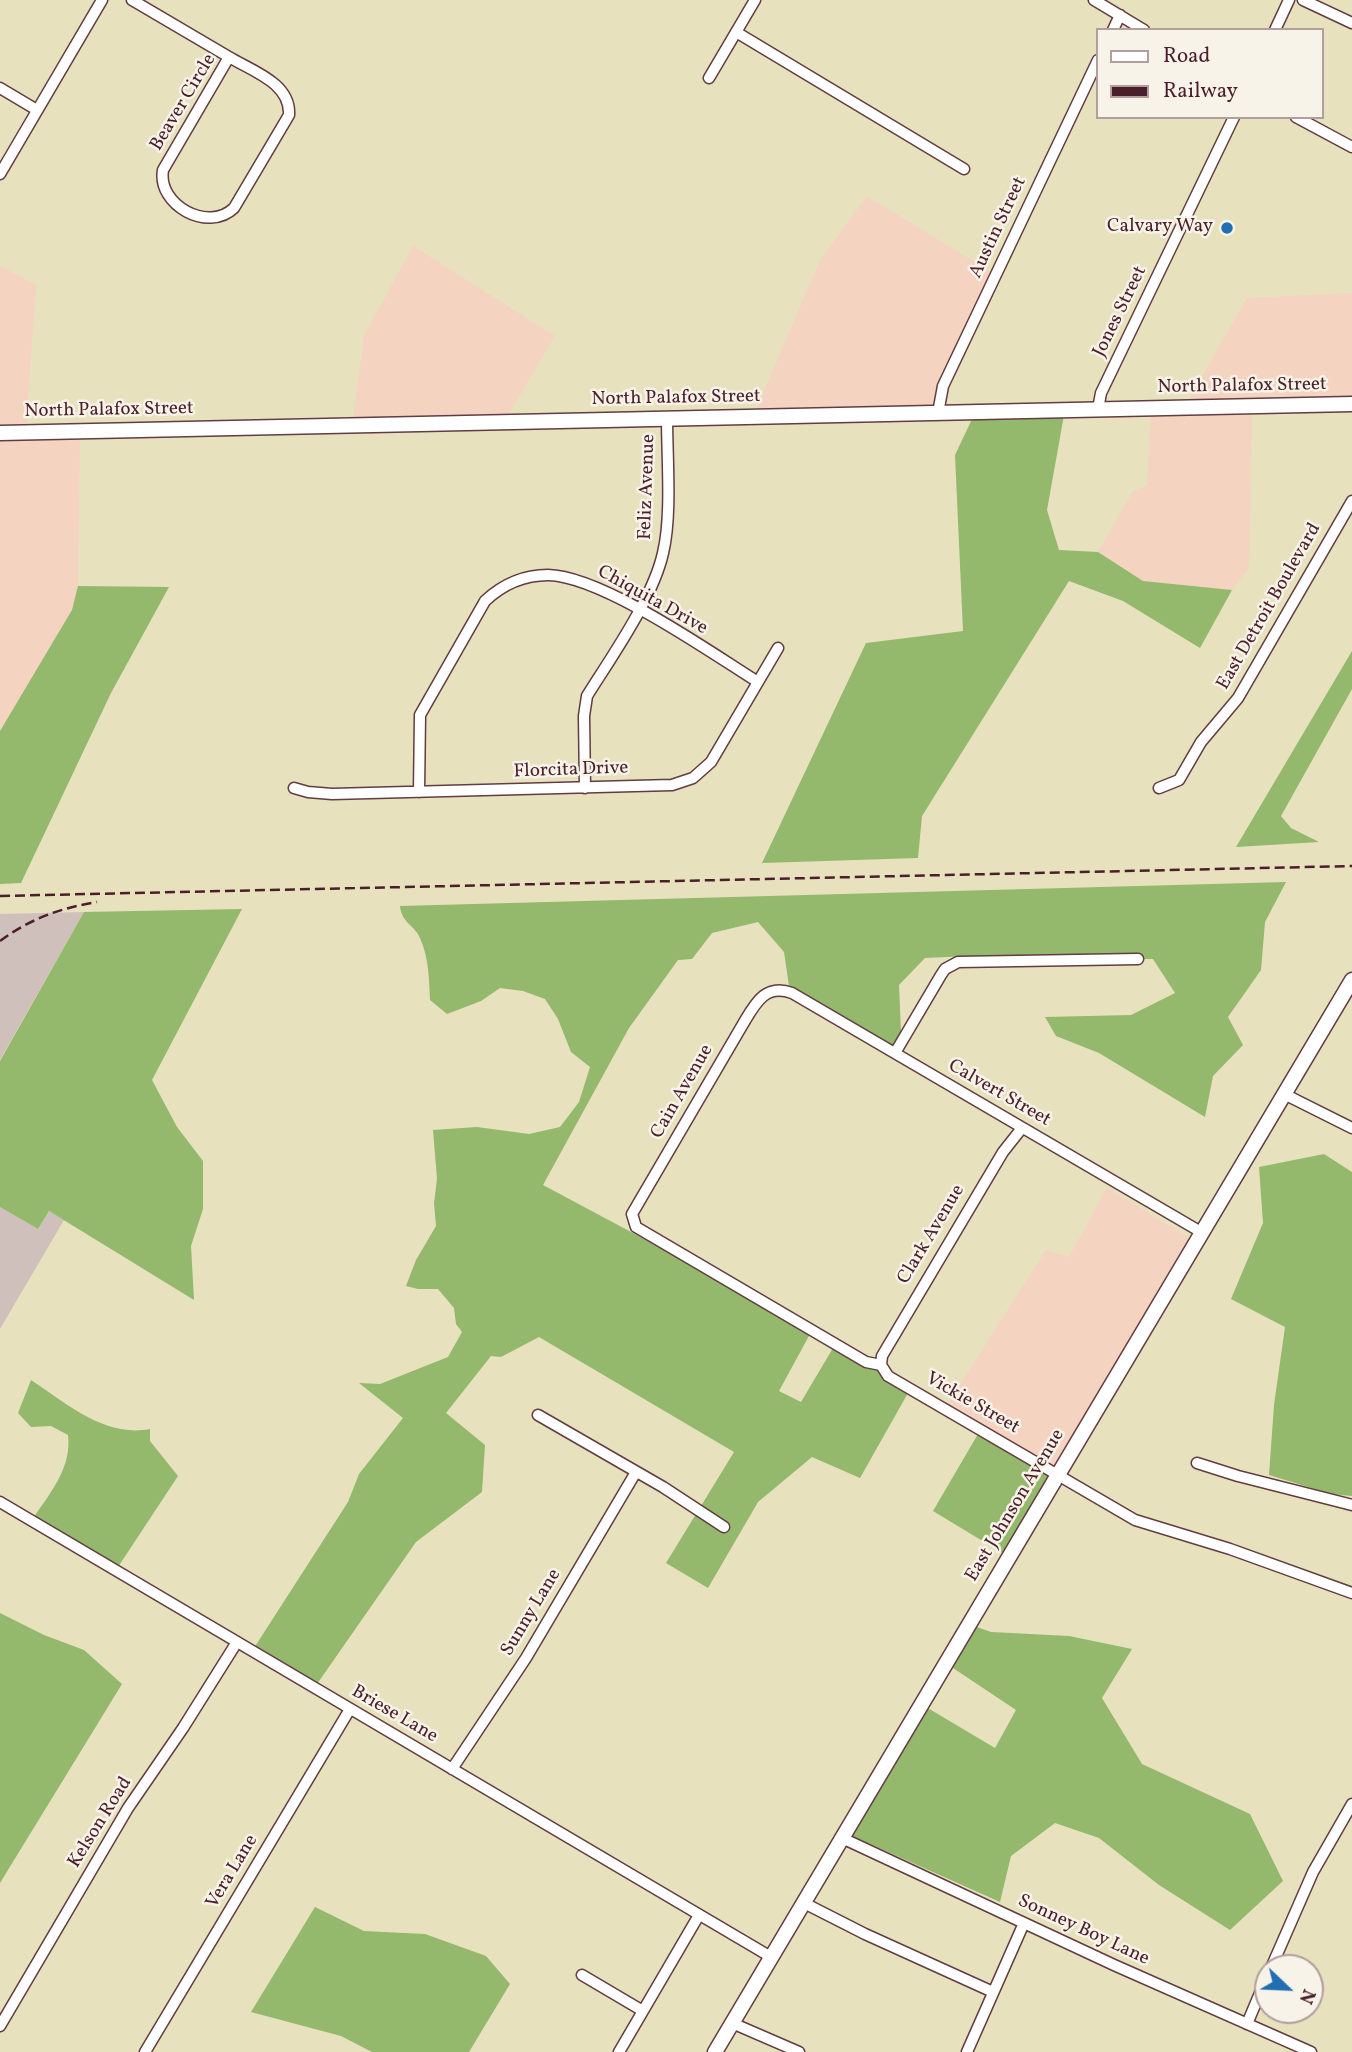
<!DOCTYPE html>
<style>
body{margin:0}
#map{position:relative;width:1352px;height:2052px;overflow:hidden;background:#e7e1be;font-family:Vollkorn,serif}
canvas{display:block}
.legend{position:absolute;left:1096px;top:28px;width:228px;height:91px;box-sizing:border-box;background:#f7f3e8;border:2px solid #b29e9c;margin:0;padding:9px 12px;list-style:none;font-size:21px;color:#4a1f2b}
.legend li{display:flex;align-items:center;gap:14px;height:35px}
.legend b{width:35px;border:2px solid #b29e9c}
.north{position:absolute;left:1254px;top:1954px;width:70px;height:70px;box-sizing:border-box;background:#f7f3e8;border:2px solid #b29e9c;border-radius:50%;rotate:113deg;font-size:19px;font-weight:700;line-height:28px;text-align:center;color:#4a1f2b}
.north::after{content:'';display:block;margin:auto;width:24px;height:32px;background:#1f6fb2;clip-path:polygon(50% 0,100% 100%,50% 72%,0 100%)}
</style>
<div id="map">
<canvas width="1352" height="2052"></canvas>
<ul class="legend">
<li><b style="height:9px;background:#fff"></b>Road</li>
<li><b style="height:9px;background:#4a1f2b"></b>Railway</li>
</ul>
<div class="north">N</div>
</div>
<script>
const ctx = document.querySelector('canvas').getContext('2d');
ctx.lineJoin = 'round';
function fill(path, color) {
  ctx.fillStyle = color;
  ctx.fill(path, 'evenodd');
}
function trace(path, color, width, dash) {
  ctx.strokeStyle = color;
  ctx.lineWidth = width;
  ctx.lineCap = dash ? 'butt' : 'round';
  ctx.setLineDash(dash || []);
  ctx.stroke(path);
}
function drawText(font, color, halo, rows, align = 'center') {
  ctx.font = font + ' Vollkorn,serif';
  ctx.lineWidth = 5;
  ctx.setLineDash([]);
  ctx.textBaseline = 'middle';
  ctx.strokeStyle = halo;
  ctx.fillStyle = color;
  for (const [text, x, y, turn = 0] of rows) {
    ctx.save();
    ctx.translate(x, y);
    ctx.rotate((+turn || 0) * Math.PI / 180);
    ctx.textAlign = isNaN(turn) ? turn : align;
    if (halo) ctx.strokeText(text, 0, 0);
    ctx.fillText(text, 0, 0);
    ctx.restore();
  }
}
const built = new Path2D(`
 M867 196 991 272 938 383 933 407 755 412 820 260Z
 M413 246 555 336 507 417 353 420 364 336Z
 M0 266 36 285 26 428H0Z
 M1352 293V399L1187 403 1247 298Z
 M1252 411 1249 567 1232 590 1143 581 1098 552 1133 491 1147 486 1151 413Z
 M25 437V440H80L78 586 72 610 0 731V438Z
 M1107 1188 1191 1239 1055 1468 947 1405 1046 1250 1069 1257Z`);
const industrial = new Path2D(`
 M84 912 0 1060V914Z
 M0 1207 38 1229 49 1211 64 1220 0 1329Z`);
const forest = new Path2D(`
 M1064 415 1047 510 1059 550 1098 552 1143 581 1232 590 1200 648 1123 601 1069 581 922 816 918 858 762 863 866 643 963 631 955 455 973 417Z
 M78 586 169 587 111 693 21 883 0 884V731L72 610Z
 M1352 651V689L1281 816 1291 828 1319 842 1236 847Z
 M1286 882 1265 922 1261 970 1228 1017 1243 1045 1213 1076 1205 1117 1099 1053 1056 1036 1045 1017 1131 1015 1175 993 1153 959H1143L1142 954C1070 956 998 954 925 958L899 985 901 1032 892 1047 789 986 784 952 758 922 712 933 692 959 678 960 629 1028 543 1185 676 1256 810 1334 779 1391 801 1402 833 1348 863 1366 877 1370 885 1380 908 1393 860 1478 812 1457 758 1502 708 1588 666 1563 696 1514 725 1533 731 1526 701 1506 734 1452 539 1337 501 1357 491 1356 446 1413 485 1445 482 1492 416 1542 317 1684 254 1648 348 1502 359 1474 403 1418 359 1383 380 1384 448 1357 462 1332 456 1324 454 1308 438 1289H418L406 1286 416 1260 436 1226 434 1203 437 1179 433 1130 477 1127 529 1134 560 1127 579 1102 590 1067 571 1052 558 1019 545 999 523 991 500 988 481 1001 447 1014 430 1000C429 979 429 958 420 938 414 924 402 924 400 906Z
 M242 909 152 1080 177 1127 203 1161V1209L191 1246 194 1300 49 1211 38 1229 0 1207V1061L84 912Z
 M1324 1154 1352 1172V1496L1331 1494 1269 1475 1274 1405 1285 1327 1231 1299 1263 1223 1259 1167Z
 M31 1380C66 1403 105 1438 150 1429V1441L178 1476 118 1567 34 1517C51 1492 72 1467 68 1435L51 1426 31 1427 18 1413Z
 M978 1434 1050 1476 1004 1554 933 1511Z
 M0 1613 44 1635 84 1650 122 1684 0 1883Z
 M974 1626 991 1632 1069 1636 1132 1649 1102 1698 1142 1764 1250 1814 1283 1881 1230 1930 1159 1885 1099 1838 1055 1823 1011 1856 1000 1902 850 1835 926 1707 995 1748 1016 1710 950 1666Z
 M315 1907 364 1931 425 1934 486 1956 510 1984 469 2052H372L341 2036 251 2012Z`);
const street = new Path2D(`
 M132 0 229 57
 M1094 0 1144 30
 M1303 0 1352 23
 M1113 30 1120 15
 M1275 30 1289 0
 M736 32 964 169
 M229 57C252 71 291 83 289 115L234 208C208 233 157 205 163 170Z
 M709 78 755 0
 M0 88 37 110
 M1296 117 1352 147
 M0 174 102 0
 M1098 409 1101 393 1234 117
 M938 413 943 386 1098 60
 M294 788 308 792 332 794 672 785 693 778 711 762 778 648
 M585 788 584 716 587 696C612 656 653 598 663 553 672 516 667 458 667 418
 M1159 788 1179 780 1201 742 1238 698 1352 501
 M419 792 420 715 485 601C502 585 524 575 548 575 602 576 710 652 758 682
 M895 1053 941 975 945 969 958 962 1138 959
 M1284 1094 1352 1128
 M881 1365 866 1362 636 1227 632 1214 743 1024C755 1004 765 983 792 993L1201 1232
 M881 1365 888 1376 1135 1520 1230 1549 1352 1593
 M881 1365 882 1356 1003 1152 1022 1128
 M538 1415 663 1487 724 1527
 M1197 1463 1238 1476 1352 1505
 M0 1502 771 1957
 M452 1769 526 1658 636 1472
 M842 1838 1114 1965 1311 2052
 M804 1903 865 1934 993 1992
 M1271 1968 1313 1872 1352 1804
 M582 1975 643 2011
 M732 2023 799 2052
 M1247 2024 1268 1974
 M0 2026 128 1808 183 1728 237 1642
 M145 2052 350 1709
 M619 2052 699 1915
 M967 2052 1024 1923`);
const secondary = new Path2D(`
 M0 433 1352 404
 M715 2052 1352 980`);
const rail = new Path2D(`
 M0 896 1352 866
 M0 941C30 919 60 908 97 902`);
const markers = [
 [1227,228,7,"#1f6fb2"]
];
const streetNames = [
 ["Beaver Circle",184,103,-59],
 ["Austin Street",999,228,-65],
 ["Jones Street",1121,312,-64],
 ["North Palafox Street",1242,387,-1],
 ["North Palafox Street",676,399,-1],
 ["North Palafox Street",109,411,-1],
 ["Feliz Avenue",648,487,-88],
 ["Chiquita Drive",652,601,29],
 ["East Detroit Boulevard",1270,607,-60],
 ["Florcita Drive",571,771,-2],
 ["Cain Avenue",683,1092,-60],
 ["Calvert Street",999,1094,30],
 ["Clark Avenue",932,1235,-59],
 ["Vickie Street",972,1404,30],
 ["East Johnson Avenue",1016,1506,-59],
 ["Sunny Lane",532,1613,-59],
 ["Briese Lane",394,1715,30],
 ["Kelson Road",101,1823,-58],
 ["Vera Lane",233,1872,-59],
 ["Sonney Boy Lane",1083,1931,25]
];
const poiNames = [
 ["Calvary Way",1213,228]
];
fill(built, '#f4d3c0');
fill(industrial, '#d0c0bc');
fill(forest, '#94b86c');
trace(street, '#623c41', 13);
trace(secondary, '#623c41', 17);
trace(street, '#fff', 10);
trace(secondary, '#fff', 14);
trace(rail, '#4a1f2b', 2.5, [10, 5]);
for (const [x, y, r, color] of markers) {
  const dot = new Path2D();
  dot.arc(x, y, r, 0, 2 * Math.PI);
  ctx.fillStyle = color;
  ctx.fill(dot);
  trace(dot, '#f7f3e8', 2.5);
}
drawText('19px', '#4a1f2b', '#f7f3e8', streetNames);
drawText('19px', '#4a1f2b', '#f7f3e8', poiNames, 'right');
</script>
